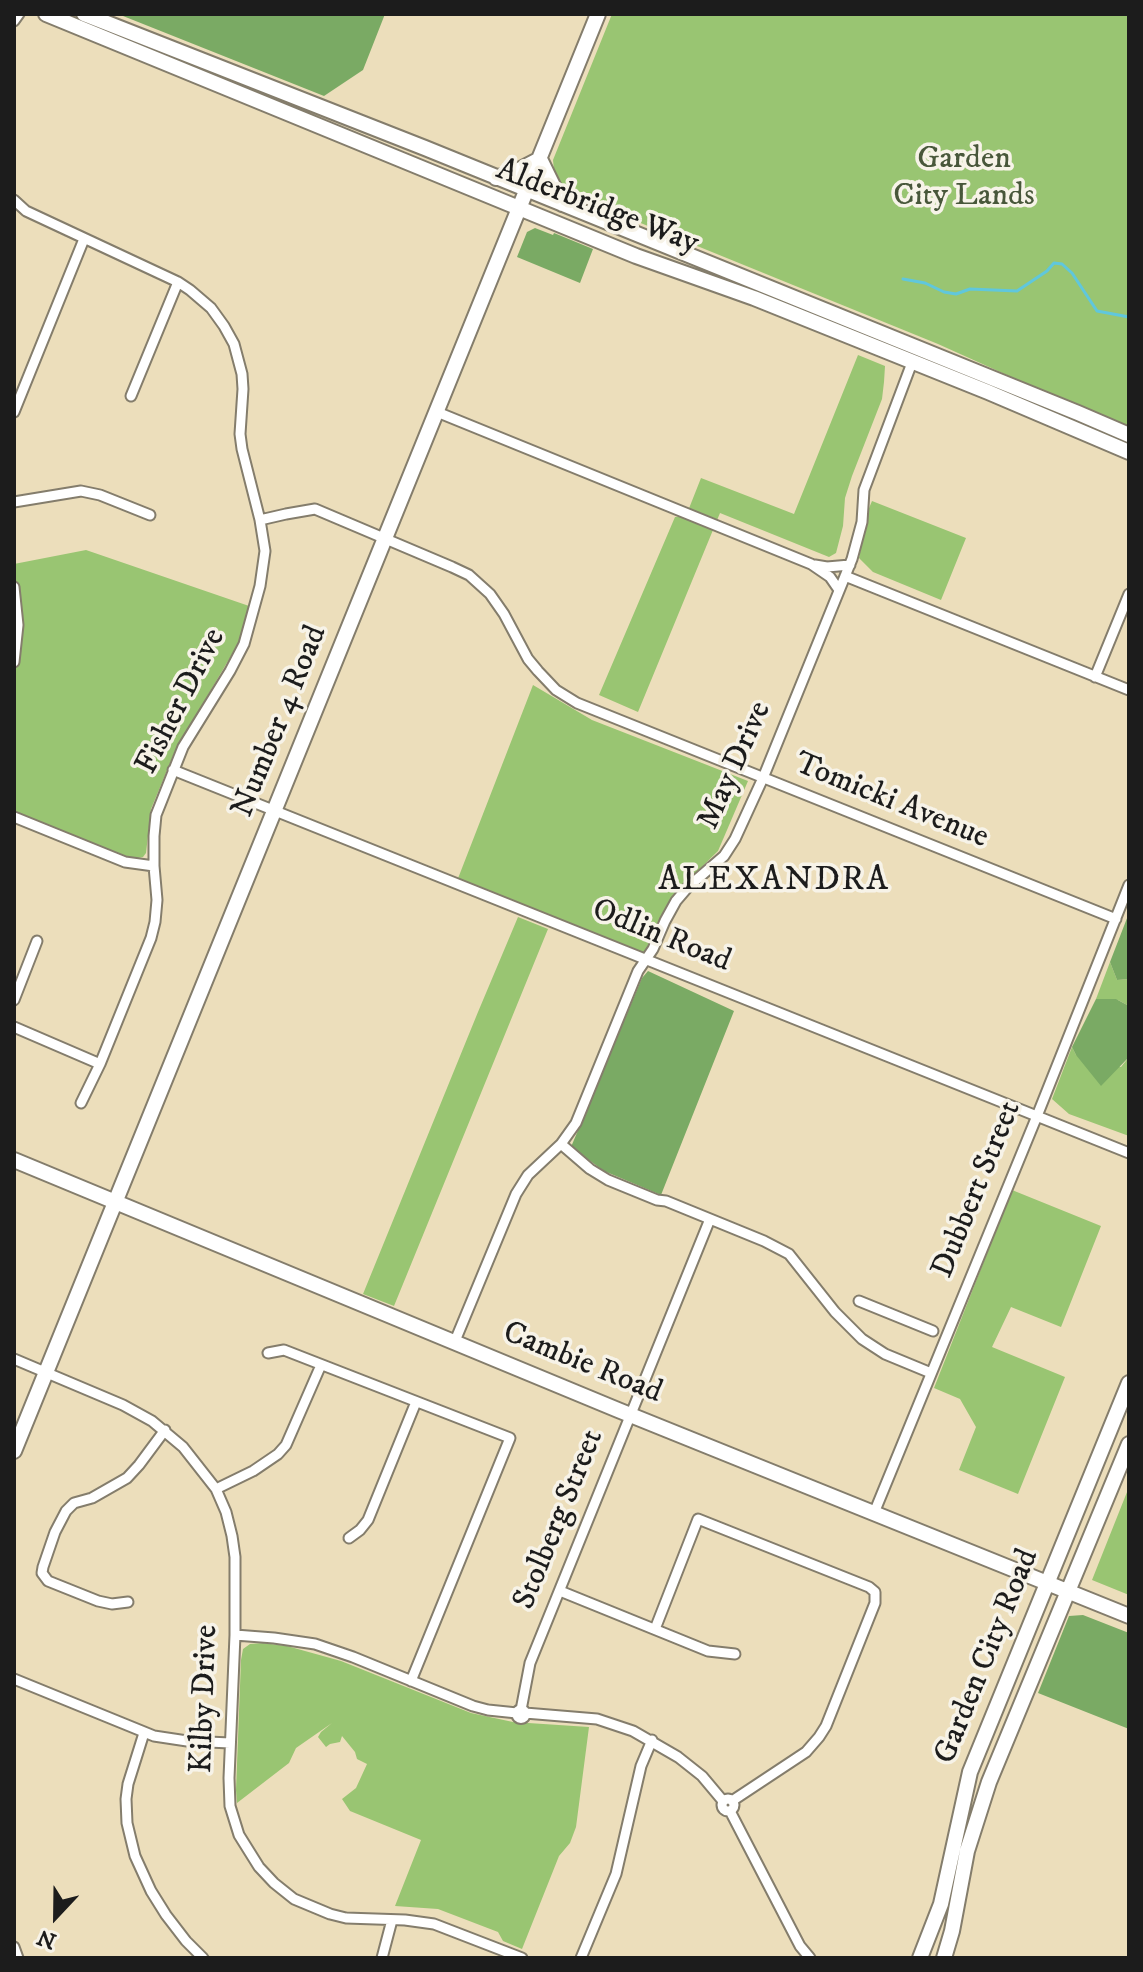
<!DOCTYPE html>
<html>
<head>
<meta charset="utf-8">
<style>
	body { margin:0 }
	#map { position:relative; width:1143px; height:1972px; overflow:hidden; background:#ecdebb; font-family:"IM FELL DW Pica",serif }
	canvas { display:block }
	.frame { position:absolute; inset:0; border:16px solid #1c1c1c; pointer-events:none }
	.north { position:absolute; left:16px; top:1876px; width:80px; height:80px; -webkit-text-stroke:6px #f7f3e8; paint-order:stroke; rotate:202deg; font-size:22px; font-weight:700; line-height:32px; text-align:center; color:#1c1c1c }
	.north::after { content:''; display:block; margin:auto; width:28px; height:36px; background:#1c1c1c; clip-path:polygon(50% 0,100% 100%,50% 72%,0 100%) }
</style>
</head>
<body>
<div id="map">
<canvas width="1143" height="1972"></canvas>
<div class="frame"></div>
<div class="north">N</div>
</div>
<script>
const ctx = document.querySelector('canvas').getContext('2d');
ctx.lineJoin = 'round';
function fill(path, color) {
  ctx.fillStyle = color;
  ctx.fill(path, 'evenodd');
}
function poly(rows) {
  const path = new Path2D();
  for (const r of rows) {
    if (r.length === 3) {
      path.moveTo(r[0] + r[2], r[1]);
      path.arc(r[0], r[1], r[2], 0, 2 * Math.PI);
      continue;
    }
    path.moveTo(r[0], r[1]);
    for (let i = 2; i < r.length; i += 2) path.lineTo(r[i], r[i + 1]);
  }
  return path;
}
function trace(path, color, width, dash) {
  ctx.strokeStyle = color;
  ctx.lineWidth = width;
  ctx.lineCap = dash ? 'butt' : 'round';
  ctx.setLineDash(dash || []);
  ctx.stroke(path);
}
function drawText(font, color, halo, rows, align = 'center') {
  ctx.font = font + ' "IM FELL DW Pica",serif';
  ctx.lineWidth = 7;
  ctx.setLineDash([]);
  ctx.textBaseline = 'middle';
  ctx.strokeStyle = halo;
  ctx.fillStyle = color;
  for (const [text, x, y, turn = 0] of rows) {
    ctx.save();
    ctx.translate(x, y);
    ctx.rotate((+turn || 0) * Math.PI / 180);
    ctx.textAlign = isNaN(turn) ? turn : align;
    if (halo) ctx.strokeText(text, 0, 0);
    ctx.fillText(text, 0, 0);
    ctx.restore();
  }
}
const green = poly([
	[612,14,1129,14,1129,430,938,344,562,191,555,182,553,160],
	[858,355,885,366,884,382,882,399,852,476,845,498,843,526,836,553,829,557,720,513,638,712,599,695,675,517,686,516,701,478,794,514],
	[872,501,966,538,941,600,873,572,859,558,867,513],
	[86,550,252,607,238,644,175,751,151,809,146,853,143,857,128,860,14,813,14,672,17,662,21,624,14,564],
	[533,685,592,720,748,781,718,851,673,895,648,956,457,881],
	[518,917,548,929,394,1306,363,1294,478,1012],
	[1110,962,1117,980,1129,979,1129,1006,1118,1000,1096,999],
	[1072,1047,1076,1055,1121,1067,1129,1057,1129,1136,1069,1114,1052,1099],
	[1012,1190,1101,1226,1061,1327,1011,1307,992,1347,1065,1377,1018,1494,959,1470,976,1427,960,1399,934,1388],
	[1129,1487,1129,1595,1092,1580],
	[263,1643,287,1646,341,1661,471,1713,513,1722,589,1727,576,1827,570,1843,559,1856,522,1949,503,1941,498,1932,438,1909,395,1906,421,1840,350,1811,342,1799,356,1788,367,1764,357,1759,355,1752,342,1736,340,1742,330,1744,326,1747,318,1737,321,1732,332,1723,296,1748,289,1763,237,1803,236,1790,241,1660,243,1649,250,1644]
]);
const forest = poly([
	[118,14,385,14,363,70,324,96],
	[535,228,553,235,554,233,593,249,580,283,517,257,527,232],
	[1129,913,1129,979,1117,980,1110,962],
	[648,971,734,1011,661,1195,604,1171,571,1147,642,978],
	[1096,999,1116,999,1129,1006,1129,1057,1101,1086,1076,1055,1072,1047],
	[1083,1615,1129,1633,1129,1729,1038,1693,1069,1616]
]);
const stream = poly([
	[903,279,925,283,944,292,956,294,970,289,1017,291,1047,271,1054,263,1062,264,1072,273,1097,311,1129,317]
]);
const street = poly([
	[14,21,19,14],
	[14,200,26,211,178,282,190,290,211,308,224,326,234,344,242,374,243,389,240,434,242,449,260,520,265,551,260,586,244,644,230,671,183,747,160,805,156,815,154,836,154,866,157,900,155,922,151,938,100,1064,81,1103],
	[131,396,178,282],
	[14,412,84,239],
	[437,412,811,564,830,577,839,590],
	[14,502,81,491,100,495,150,515],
	[260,520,286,514,315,509,452,567,469,575,490,594,504,614,528,659,538,671,556,690,577,703,1116,919],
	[815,565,827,567,850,565],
	[845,576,1129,690],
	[14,587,18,625,14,662],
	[1095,677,1129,594],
	[173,770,1129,1153],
	[14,817,125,862,154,866],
	[14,1000,37,941],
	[14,1027,100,1064],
	[561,1144,590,1169,608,1180,657,1200,666,1201,764,1241,789,1254,835,1312,862,1339,885,1354,931,1373],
	[859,1301,933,1331],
	[455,1341,516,1194,528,1175,561,1144,576,1123,638,971,653,949,665,921,676,901,688,887,724,856,735,839,763,778,852,559,862,522,864,490,913,360],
	[268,1353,284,1350,510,1438,411,1681],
	[14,1359,123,1405,152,1421,183,1447,216,1489,226,1512,232,1536,235,1557,235,1635,229,1778,230,1806,239,1835,259,1867,274,1883,294,1899,330,1914,346,1918,405,1920,434,1924,522,1958],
	[216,1489,253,1471,278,1454,286,1445,321,1365],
	[874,1513,1037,1116,1129,885],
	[349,1538,360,1530,368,1520,416,1402],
	[560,1591,708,1651,735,1654],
	[128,1602,112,1604,98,1601,48,1581,42,1573,43,1567,55,1532,66,1511,74,1503,92,1498,127,1478,139,1465,165,1430],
	[655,1629,698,1519,869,1587,875,1592,875,1603,826,1726,819,1737,806,1752,732,1801],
	[235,1635,274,1638,315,1644,353,1657,473,1706,488,1710,517,1713],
	[14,1679,154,1736,187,1741,230,1743],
	[521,1714,4.5],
	[521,1710,530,1663,710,1219],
	[525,1713,597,1719,633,1731,678,1757,702,1776,723,1801],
	[144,1733,128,1784,126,1799,127,1823,135,1856,151,1891,166,1915,186,1941,203,1958],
	[728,1805,6],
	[730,1811,800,1946,810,1958],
	[14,1947,18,1958],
	[382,1958,392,1920],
	[581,1958,616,1874,641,1766,652,1740]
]);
const secondary = poly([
	[46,14,636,256,754,298,988,392,1129,452],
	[84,14,425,148,1078,413,1129,435],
	[540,159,562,204],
	[496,178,517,171,540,159],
	[14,1160,618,1410,1129,1616],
	[14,1451,598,14],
	[920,1958,941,1904,970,1772,1129,1383],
	[944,1958,952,1931,967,1851,989,1782,1129,1444]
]);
const parkNames = [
	["Garden",964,160],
	["City Lands",964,197]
];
const streetNames = [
	["Alderbridge Way",597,208,21],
	["Fisher Drive",182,702,-63],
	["Number 4 Road",281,722,-68],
	["May Drive",736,766,-66],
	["Tomicki Avenue",891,802,22],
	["Odlin Road",661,937,22],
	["Dubbert Street",978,1190,-68],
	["Cambie Road",582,1364,22],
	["Stolberg Street",560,1520,-68],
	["Garden City Road",988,1657,-68],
	["Kilby Drive",206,1699,-88]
];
const neighbourhoodNames = [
	["ALEXANDRA",774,882]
];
fill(green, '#99c572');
fill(forest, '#7aaa64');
trace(stream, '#60c7dc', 3);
trace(street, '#847d6c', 13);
trace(secondary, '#847d6c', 18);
trace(street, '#fff', 9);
trace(secondary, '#fff', 14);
drawText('32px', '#48573a', '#f7f3e8', parkNames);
drawText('32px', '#1c1c1c', '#f7f3e8', streetNames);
ctx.letterSpacing = '2px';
drawText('34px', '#1c1c1c', '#f7f3e8', neighbourhoodNames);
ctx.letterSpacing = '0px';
</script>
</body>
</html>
